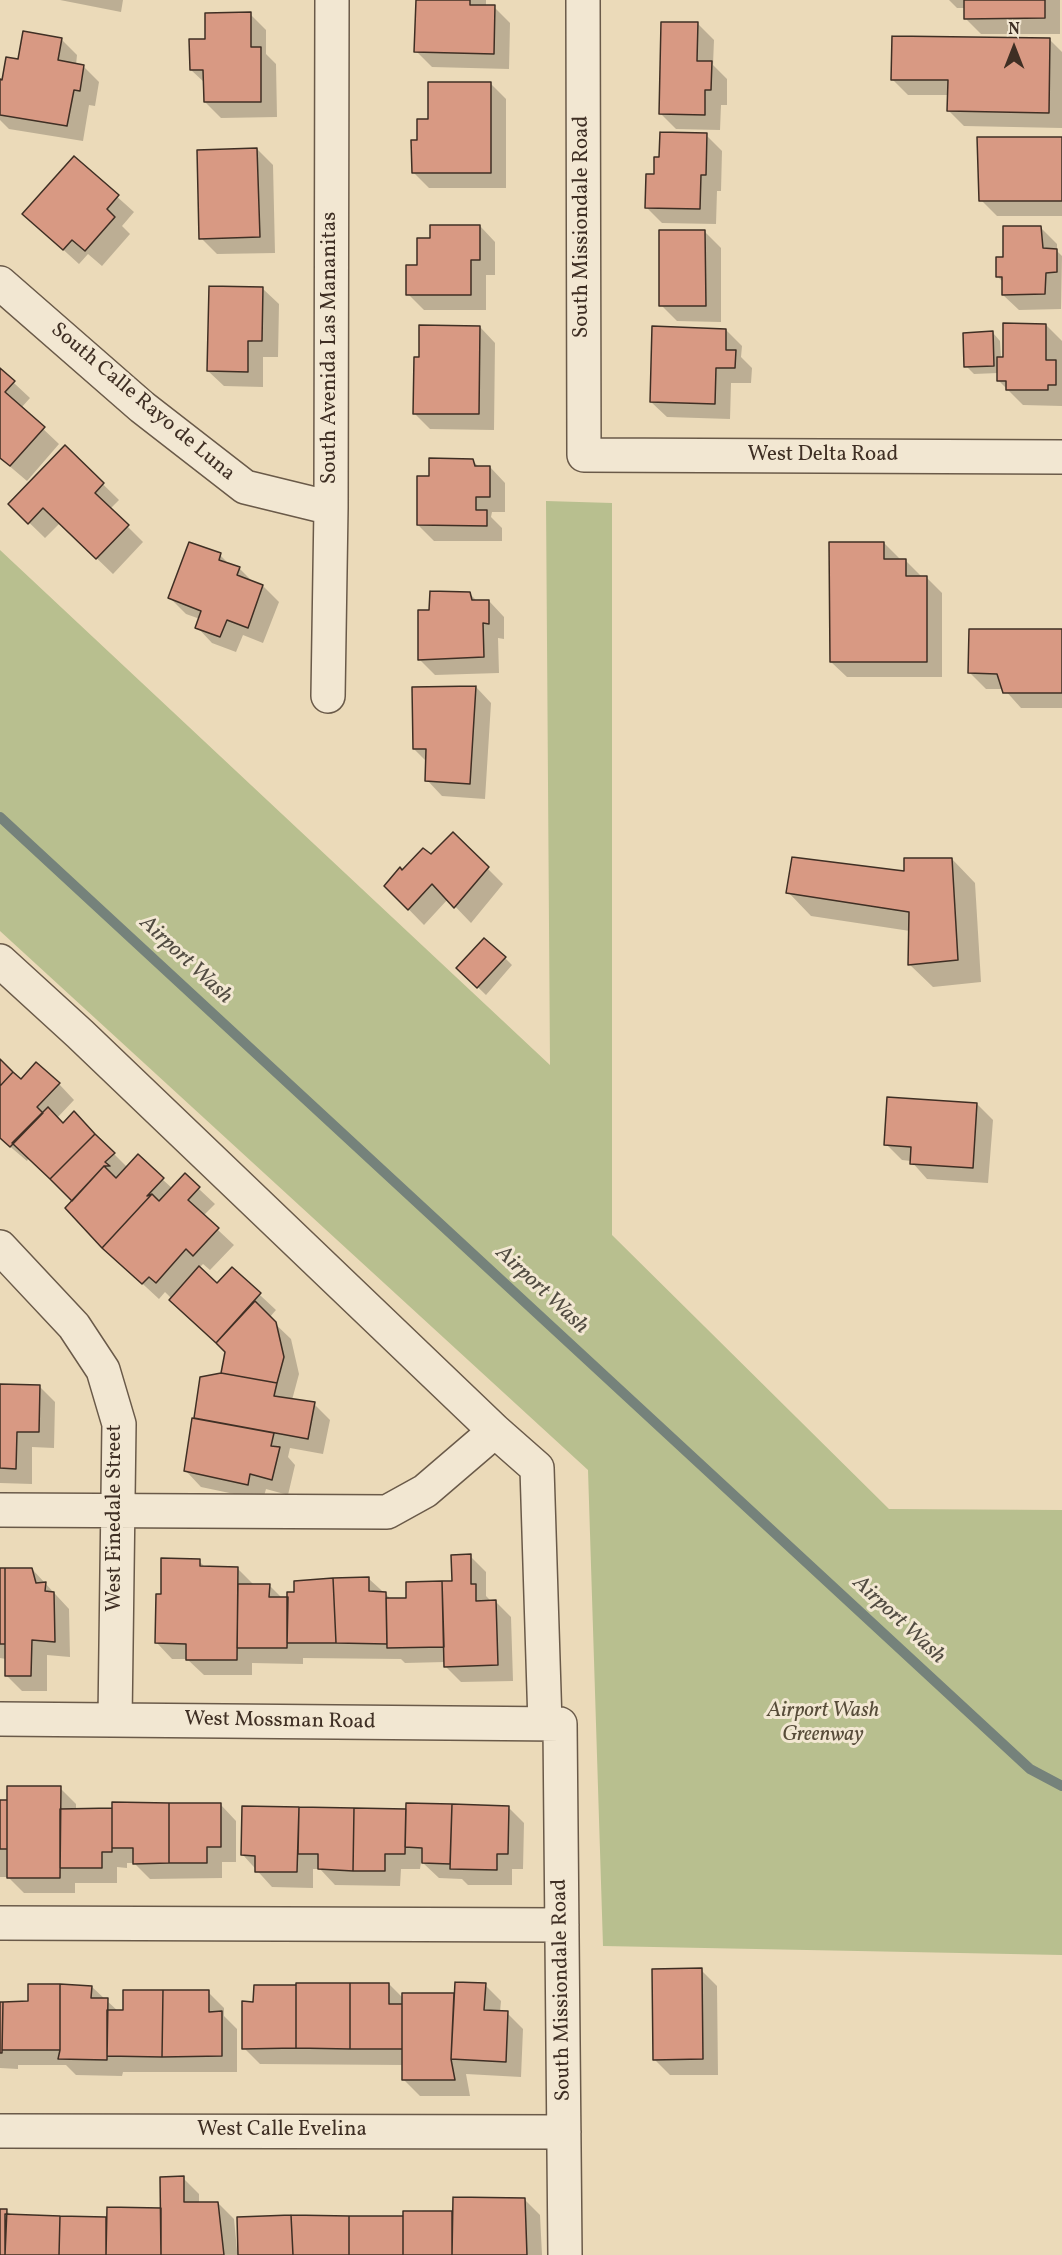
<!DOCTYPE html>
<html>
<head>
<meta charset="utf-8">
<style>
	body { margin:0 }
	#map { position:relative; width:1062px; height:2255px; overflow:hidden; background:#ebdab9; font-family:Vollkorn,serif }
	canvas { display:block }
	.north { position:absolute; left:984px; top:18px; width:60px; height:60px; -webkit-text-stroke:4px #f2e7d2; paint-order:stroke; rotate:0deg; font-size:16px; font-weight:700; line-height:24px; text-align:center; color:#3f2f24 }
	.north::after { content:''; display:block; margin:auto; width:21px; height:27px; background:#3f2f24; clip-path:polygon(50% 0,100% 100%,50% 72%,0 100%) }
</style>
</head>
<body>
<div id="map">
<canvas width="1062" height="2255"></canvas>
<div class="north">N</div>
</div>
<script>
const ctx = document.querySelector('canvas').getContext('2d');
ctx.lineJoin = 'round';
function fill(path, color) {
  ctx.fillStyle = color;
  ctx.fill(path, 'evenodd');
}
function poly(rows) {
  const path = new Path2D();
  for (const r of rows) {
    path.moveTo(r[0], r[1]);
    for (let i = 2; i < r.length; i += 2) path.lineTo(r[i], r[i + 1]);
  }
  return path;
}
function trace(path, color, width, dash) {
  ctx.strokeStyle = color;
  ctx.lineWidth = width;
  ctx.lineCap = dash ? 'butt' : 'round';
  ctx.setLineDash(dash || []);
  ctx.stroke(path);
}
function drawText(font, color, halo, rows, align = 'center') {
  ctx.font = font + ' Vollkorn,serif';
  ctx.lineWidth = 6;
  ctx.setLineDash([]);
  ctx.textBaseline = 'middle';
  ctx.strokeStyle = halo;
  ctx.fillStyle = color;
  for (const [text, x, y, turn = 0] of rows) {
    ctx.save();
    ctx.translate(x, y);
    ctx.rotate((+turn || 0) * Math.PI / 180);
    ctx.textAlign = isNaN(turn) ? turn : align;
    if (halo) ctx.strokeText(text, 0, 0);
    ctx.fillText(text, 0, 0);
    ctx.restore();
  }
}
const green = poly([
	[546,501,612,503,612,1235,889,1509,1062,1510,1062,1955,603,1946,588,1470,0,931,0,550,550,1065]
]);
const shadow = poly([
	[60,0,123,0,121,12],
	[417,0,486,0,486,7,494,7,510,23,509,69,432,67,416,51],
	[949,0,1060,0,1060,34,981,34,965,18,965,8,957,8],
	[250,14,266,30,266,54,276,64,277,117,221,118,205,102,205,83,191,70,206,40],
	[698,24,714,40,713,65,727,79,727,105,721,105,720,130,676,129,660,113],
	[61,39,77,55,76,65,83,66,99,82,95,106,89,105,83,141,9,129,0,120,0,81,4,81,19,61],
	[1050,40,1062,52,1062,128,964,126,949,111,949,95,908,95,892,79],
	[490,83,506,99,506,188,429,188,413,172,419,141],
	[706,135,722,151,721,191,717,191,716,224,662,223,646,207,656,176],
	[1062,138,1062,216,997,216,981,200],
	[257,149,273,165,275,253,217,254,201,238],
	[74,158,134,212,122,226,130,234,102,266,88,254,79,264,24,214],
	[480,226,495,242,495,275,486,275,486,310,424,310,408,294,431,239],
	[1041,228,1057,244,1057,251,1062,256,1061,309,1019,310,1003,295,1003,282,997,276,1004,259],
	[705,232,721,248,721,322,677,321,661,305],
	[263,289,279,304,278,357,263,357,263,387,224,386,208,371],
	[1046,325,1062,341,1062,406,1023,405,998,380,998,373,974,374,966,366,993,333,1000,341,1001,358,1004,358],
	[480,327,495,343,494,430,430,429,414,413,420,358],
	[726,330,742,346,741,357,752,368,751,383,731,383,730,419,667,417,651,402],
	[0,370,30,398,21,408,59,444,27,481,0,458],
	[65,447,119,500,110,509,143,542,113,574,60,523,45,538,10,504],
	[472,460,479,467,490,467,505,483,505,512,492,512,491,517,502,528,502,541,434,541,418,525,430,478],
	[884,543,900,559,905,560,921,576,926,577,942,593,942,677,847,677,831,662],
	[220,555,231,566,239,568,254,583,263,586,279,602,263,643,243,635,236,652,212,643,197,627,200,619,186,614,170,598],
	[470,594,477,601,489,601,504,617,504,639,498,638,499,673,435,675,419,659,430,612],
	[1062,631,1062,708,1021,708,1004,689,986,689,970,673],
	[476,687,491,703,485,799,442,796,427,780,427,762,414,749],
	[453,834,503,884,471,923,448,899,424,925,386,886,403,871,432,856],
	[952,859,975,883,981,982,933,987,909,964,910,931,811,916,788,892,906,872],
	[505,958,512,965,486,995,458,968],
	[0,1061,21,1082,59,1084,74,1100,57,1118,63,1125,74,1114,128,1168,162,1179,173,1189,185,1176,215,1204,203,1216,234,1245,210,1270,203,1264,199,1268,217,1285,232,1269,276,1310,269,1318,291,1339,299,1374,292,1400,314,1404,330,1420,323,1454,290,1448,288,1457,295,1465,288,1495,266,1489,263,1500,201,1487,186,1471,202,1378,222,1374,227,1353,165,1292,159,1299,120,1263,74,1201,29,1157,27,1161,0,1138],
	[977,1104,993,1120,988,1183,927,1179,911,1161,902,1160,886,1144],
	[0,1386,39,1386,55,1402,54,1448,32,1447,32,1484,0,1483],
	[470,1556,486,1572,486,1596,492,1602,496,1602,511,1617,513,1681,461,1682,445,1666,445,1662,405,1663,401,1659,303,1658,303,1664,252,1663,252,1675,204,1675,187,1659,172,1659,157,1643,163,1596,199,1561,206,1568,237,1568,253,1584,269,1585,283,1599,369,1579,391,1599,408,1599,453,1583],
	[0,1569,32,1569,69,1609,70,1657,47,1655,47,1691,22,1691,6,1675,6,1659,0,1658],
	[60,1788,76,1804,76,1810,221,1805,236,1821,236,1862,222,1862,222,1878,150,1879,134,1863,127,1863,127,1868,117,1867,117,1883,75,1883,75,1893,24,1893,8,1877,0,1877,0,1801,9,1801],
	[407,1805,508,1807,524,1823,523,1869,512,1869,512,1885,468,1885,462,1879,439,1878,423,1863,421,1862,420,1869,401,1869,400,1886,335,1885,320,1869,313,1869,313,1888,272,1887,243,1855,244,1807,407,1811],
	[701,1970,717,1986,718,2075,670,2075,654,2059],
	[389,1984,404,1999,404,1994,456,1994,485,1985,501,2001,500,2012,507,2013,523,2029,521,2077,466,2074,470,2096,420,2096,404,2080,404,2065,260,2064,244,2048,254,2004],
	[92,1987,119,2012,208,1992,224,2008,224,2016,237,2029,237,2072,123,2072,122,2076,76,2075,66,2065,18,2065,18,2069,0,2068,0,2003,30,2002],
	[183,2178,199,2194,199,2203,218,2203,234,2219,237,2250,405,2217,405,2212,454,2212,524,2199,540,2215,542,2255,0,2255,0,2210,6,2210,11,2215,108,2219,163,2209]
]);
const stream = poly([
	[0,817,1030,1769,1062,1786]
]);
const building = poly([
	[416,0,470,0,470,5,495,5,494,54,414,52,416,0],
	[964,0,1045,0,1045,18,964,19,964,0],
	[251,12,251,47,261,47,261,102,204,102,203,70,190,70,189,39,205,39,205,13,251,12],
	[661,22,698,22,697,61,712,61,711,90,705,90,705,115,659,114,661,22],
	[23,31,62,38,58,60,84,65,80,91,74,90,67,126,0,115,0,79,2,80,6,57,18,59,23,31],
	[892,36,1050,38,1049,113,947,111,948,80,891,80,892,36],
	[428,82,491,82,491,173,412,173,411,140,417,140,417,119,428,119,428,82],
	[660,132,707,133,706,175,701,175,700,209,645,208,646,174,654,174,654,157,659,157,660,132],
	[977,137,1062,137,1062,201,979,201,977,137],
	[257,148,260,237,199,239,197,150,257,148],
	[74,156,119,195,107,209,115,217,85,251,72,240,63,250,22,214,74,156],
	[430,225,480,225,480,260,471,260,471,295,406,295,406,265,417,265,417,238,430,238,430,225],
	[1003,226,1041,226,1043,248,1057,249,1057,272,1046,273,1045,294,1002,295,1002,277,996,277,996,257,1003,257,1003,226],
	[659,230,705,230,706,306,659,306,659,230],
	[209,286,263,287,262,341,248,341,248,372,207,371,209,286],
	[1003,323,1046,324,1046,360,1056,360,1056,385,1048,385,1048,390,1006,390,1006,381,997,381,997,357,1003,357,1003,323],
	[419,325,480,326,479,414,413,414,414,357,419,357,419,325],
	[652,326,726,329,726,350,736,350,735,368,716,368,715,404,650,402,652,326],
	[993,331,994,366,964,367,963,333,993,331],
	[0,368,15,381,5,392,45,427,10,466,0,458,0,368],
	[65,445,104,483,95,493,129,525,96,559,43,508,28,524,8,504,65,445],
	[429,458,473,459,475,466,490,466,490,497,476,497,476,510,487,510,487,526,417,525,417,476,429,476,429,458],
	[189,542,221,553,219,560,240,567,237,575,263,585,248,628,227,620,220,637,195,628,201,611,168,598,189,542],
	[829,542,884,542,884,559,906,559,906,576,927,576,927,662,830,662,829,542],
	[430,591,470,592,472,600,489,600,489,624,483,623,484,657,418,660,418,610,429,610,430,591],
	[969,629,1062,629,1062,693,1003,693,997,674,968,673,969,629],
	[476,686,470,784,425,781,426,749,413,749,412,687,476,686],
	[453,832,489,867,454,908,432,884,408,910,384,886,400,867,402,870,423,848,431,854,453,832],
	[792,857,904,871,904,858,952,858,958,960,908,965,909,912,786,893,792,857],
	[484,938,506,957,477,988,456,968,484,938],
	[0,1059,13,1072,0,1086,0,1059],
	[36,1062,60,1083,37,1107,43,1113,10,1147,0,1138,0,1086,13,1072,21,1079,36,1062],
	[887,1097,977,1103,973,1168,910,1164,911,1147,884,1145,887,1097],
	[48,1107,63,1123,74,1111,95,1134,50,1179,12,1143,48,1107],
	[95,1134,115,1153,105,1162,110,1166,104,1166,72,1201,50,1179,95,1134],
	[138,1154,164,1178,147,1196,152,1194,102,1248,65,1208,104,1166,116,1178,138,1154],
	[185,1173,200,1187,188,1200,219,1228,193,1256,186,1249,156,1283,149,1277,142,1284,102,1248,152,1194,159,1201,185,1173],
	[199,1266,217,1283,232,1267,261,1293,216,1343,169,1300,199,1266],
	[255,1301,276,1322,284,1357,277,1383,221,1373,225,1352,216,1343,255,1301],
	[221,1373,277,1383,274,1396,315,1402,308,1439,194,1418,200,1377,221,1373],
	[0,1384,40,1385,39,1432,17,1432,16,1469,0,1468,0,1384],
	[192,1418,274,1433,271,1446,280,1447,272,1480,250,1474,248,1485,184,1471,192,1418],
	[471,1554,471,1584,476,1584,476,1601,496,1600,498,1665,444,1667,442,1581,452,1581,451,1555,471,1554],
	[161,1558,200,1559,200,1566,238,1567,237,1660,186,1660,186,1644,155,1643,156,1594,161,1594,161,1558],
	[0,1568,5,1568,5,1644,0,1644,0,1568],
	[5,1568,32,1568,36,1583,46,1582,45,1591,54,1592,55,1642,32,1640,31,1676,5,1676,5,1568],
	[369,1577,369,1591,386,1592,387,1644,336,1643,333,1578,369,1577],
	[333,1578,336,1643,287,1643,287,1592,294,1592,294,1581,333,1578],
	[442,1581,444,1647,387,1648,386,1598,406,1598,406,1582,442,1581],
	[238,1584,270,1584,269,1597,288,1597,287,1648,237,1648,238,1584],
	[7,1786,61,1786,60,1878,7,1878,7,1786],
	[0,1800,7,1800,7,1849,0,1849,0,1800],
	[112,1802,169,1803,169,1863,133,1864,133,1848,112,1848,112,1802],
	[169,1803,221,1803,221,1847,207,1847,207,1863,169,1863,169,1803],
	[406,1803,452,1804,450,1864,422,1863,422,1848,405,1847,406,1803],
	[452,1804,509,1806,508,1854,497,1854,497,1870,450,1869,452,1804],
	[242,1806,299,1807,297,1872,255,1872,255,1856,241,1855,242,1806],
	[299,1807,354,1808,353,1871,318,1869,318,1854,298,1854,299,1807],
	[112,1808,112,1852,102,1852,102,1868,60,1868,60,1809,112,1808],
	[354,1808,406,1809,405,1854,385,1854,385,1871,353,1871,354,1808],
	[702,1968,703,2059,653,2060,652,1969,702,1968],
	[455,1982,486,1983,484,2010,508,2011,506,2062,451,2059,455,1982],
	[296,1983,350,1983,350,2049,296,2048,296,1983],
	[350,1983,389,1983,389,2004,402,2004,402,2049,350,2049,350,1983],
	[28,1984,60,1984,60,2050,2,2050,3,2002,28,2001,28,1984],
	[60,1984,92,1986,91,1998,108,1998,107,2060,58,2059,60,2050,60,1984],
	[254,1985,296,1985,296,2048,242,2049,242,2001,253,2002,254,1985],
	[123,1990,163,1990,162,2057,107,2056,107,2010,123,2010,123,1990],
	[163,1990,209,1990,209,2012,222,2011,222,2056,162,2057,163,1990],
	[402,1993,454,1993,451,2059,455,2080,402,2080,402,1993],
	[0,2002,3,2002,2,2053,0,2053,0,2002],
	[184,2176,184,2202,218,2202,224,2255,161,2255,160,2177,184,2176],
	[453,2197,525,2198,527,2255,452,2255,453,2197],
	[107,2207,161,2208,161,2255,106,2255,107,2207],
	[0,2209,7,2209,5,2255,0,2255,0,2209],
	[403,2211,452,2211,452,2255,403,2255,403,2211],
	[5,2214,60,2216,59,2255,5,2255,5,2214],
	[291,2215,349,2216,349,2255,293,2255,291,2215],
	[291,2215,293,2255,238,2255,237,2217,291,2215],
	[60,2216,106,2217,106,2255,59,2255,60,2216],
	[349,2216,403,2216,403,2255,349,2255,349,2216]
]);
const minor = poly([
	[583,0,584,455,1062,457],
	[0,283,142,407,245,487,331,508],
	[328,696,331,508,332,0],
	[0,961,80,1034,495,1431,537,1468,545,1724],
	[0,1247,74,1326,103,1370,119,1424,115,1720],
	[0,1510,387,1512,425,1491,495,1431],
	[0,1719,560,1724,565,2255],
	[0,1923,562,1925],
	[0,2131,564,2132]
]);
const streetNames = [
	["South Missiondale Road",583,227,-90],
	["South Avenida Las Mananitas",331,348,-90],
	["South Calle Rayo de Luna",142,403,40],
	["West Delta Road",823,456],
	["West Finedale Street",116,1518,-90],
	["West Mossman Road",280,1722,1],
	["South Missiondale Road",563,1990,-91],
	["West Calle Evelina",282,2131]
];
const parkNames = [
	["Airport Wash",823,1712],
	["Greenway",823,1736]
];
const waterNames = [
	["Airport Wash",185,961,43],
	["Airport Wash",541,1291,43],
	["Airport Wash",898,1621,43]
];
fill(green, '#b8bf8f');
fill(shadow, '#0003');
trace(stream, '#75827b', 10);
fill(building, '#d89983');
trace(building, '#3f2f24', 1.5);
trace(minor, '#6a5a49', 36);
trace(minor, '#f2e7d2', 33);
drawText('21px', '#3f2f24', '#f2e7d2', streetNames);
drawText('italic 21px', '#574c39', '#f2e7d2', parkNames);
drawText('italic 22px', '#514b41', '#f2e7d2', waterNames);
</script>
</body>
</html>
